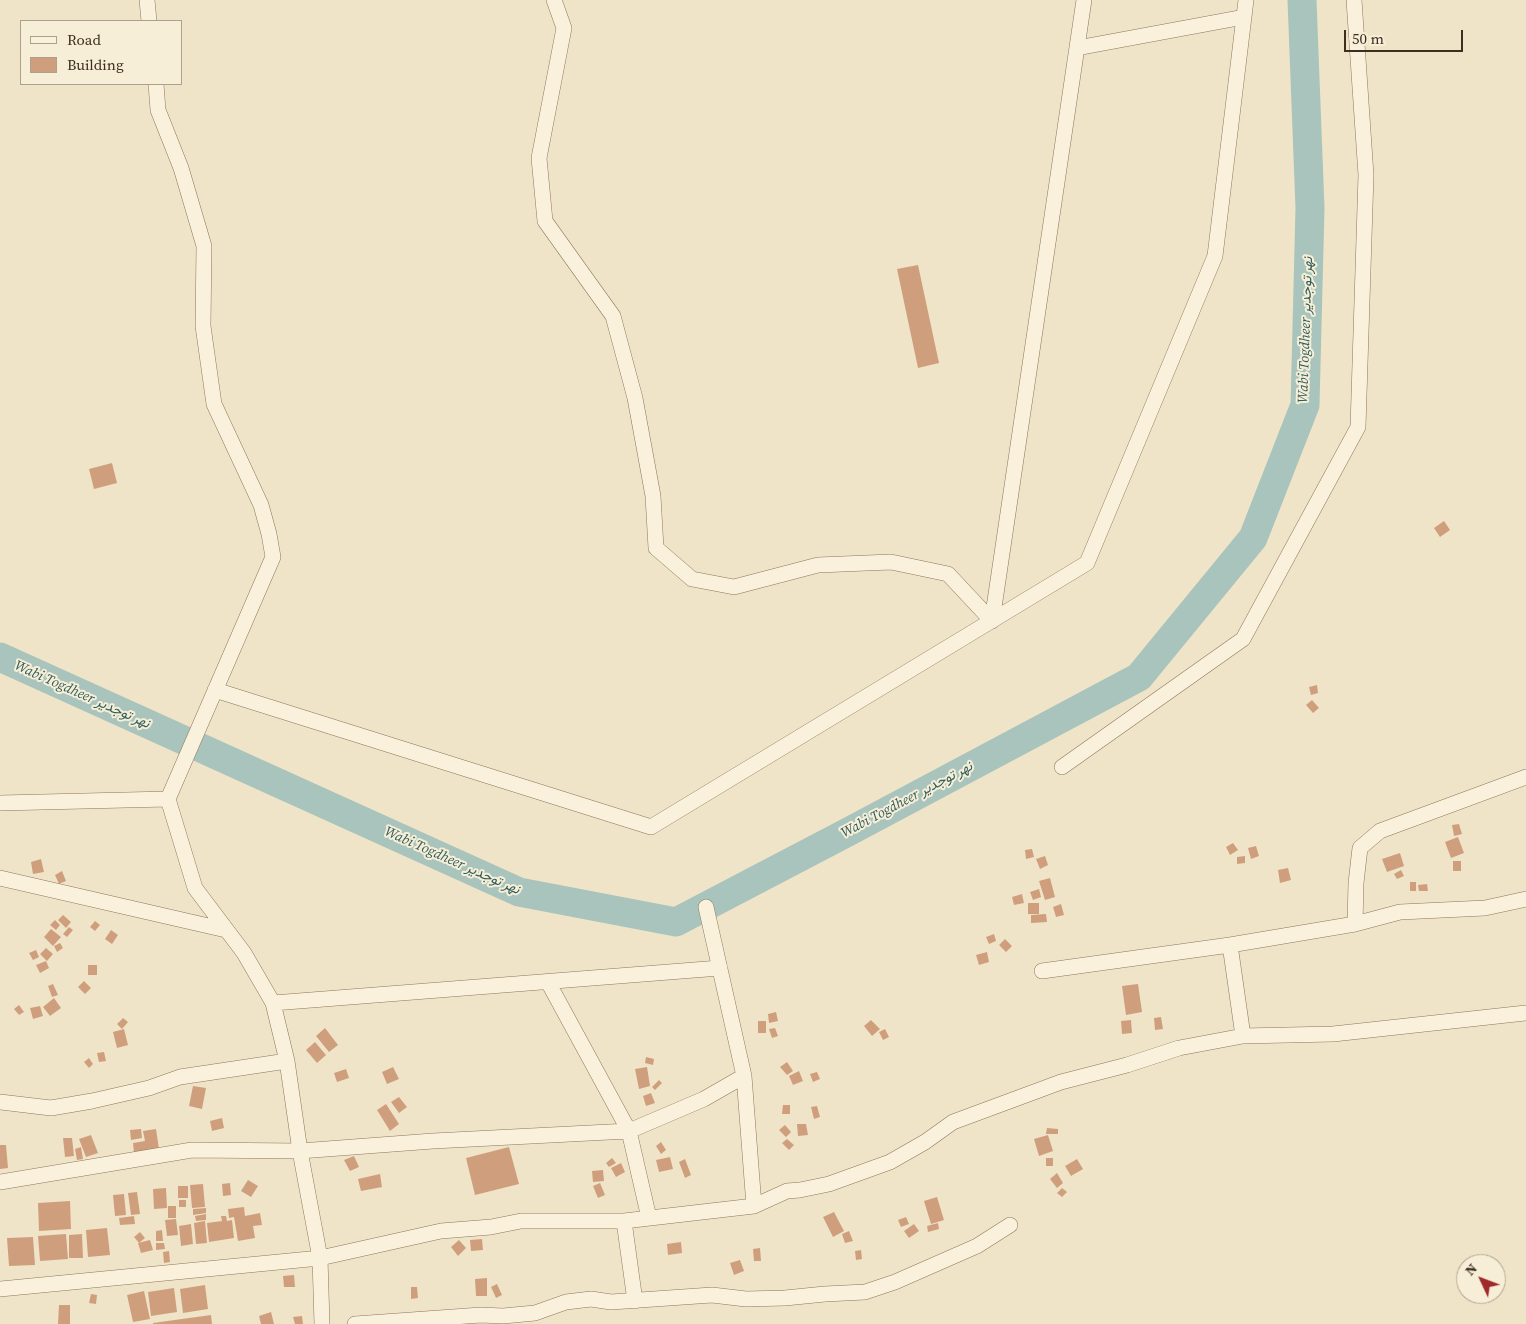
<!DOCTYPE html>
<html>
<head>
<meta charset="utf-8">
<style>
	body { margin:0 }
	#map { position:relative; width:1526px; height:1324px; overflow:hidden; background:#f0e4c8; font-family:"Source Serif 4",serif }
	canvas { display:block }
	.legend { position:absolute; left:20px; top:20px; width:162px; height:65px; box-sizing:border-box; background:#f7eed8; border:1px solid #ada18e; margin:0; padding:6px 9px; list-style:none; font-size:15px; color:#3d2e20 }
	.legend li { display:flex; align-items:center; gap:10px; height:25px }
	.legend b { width:25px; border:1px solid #ada18e }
	.north { position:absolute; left:1456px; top:1254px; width:50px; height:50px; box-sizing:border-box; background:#f7eed8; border:1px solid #ada18e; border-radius:50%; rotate:313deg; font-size:14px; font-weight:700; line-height:20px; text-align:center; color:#3d2e20 }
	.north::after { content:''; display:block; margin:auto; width:18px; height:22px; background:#9e2a2b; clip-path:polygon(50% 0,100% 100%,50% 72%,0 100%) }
	.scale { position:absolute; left:1344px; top:30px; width:119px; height:22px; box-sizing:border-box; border:2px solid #3d2e20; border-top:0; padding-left:6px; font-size:15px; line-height:18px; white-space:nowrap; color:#3d2e20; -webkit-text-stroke:4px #f7eed8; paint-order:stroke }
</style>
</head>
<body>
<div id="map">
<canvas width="1526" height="1324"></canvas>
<ul class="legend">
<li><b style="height:6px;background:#faf1dc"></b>Road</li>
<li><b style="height:14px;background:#cf9f7d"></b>Building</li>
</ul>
<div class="north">N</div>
<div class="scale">50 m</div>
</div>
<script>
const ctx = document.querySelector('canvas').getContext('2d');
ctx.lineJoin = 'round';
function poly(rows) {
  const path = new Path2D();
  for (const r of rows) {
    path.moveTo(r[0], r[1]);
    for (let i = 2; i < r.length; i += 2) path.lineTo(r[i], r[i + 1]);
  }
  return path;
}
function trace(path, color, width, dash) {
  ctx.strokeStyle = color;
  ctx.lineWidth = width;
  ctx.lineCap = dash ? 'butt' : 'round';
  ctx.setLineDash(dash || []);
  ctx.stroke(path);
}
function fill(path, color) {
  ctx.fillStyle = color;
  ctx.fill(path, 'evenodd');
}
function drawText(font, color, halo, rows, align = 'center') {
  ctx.font = font + ' "Source Serif 4",Vazirmatn,serif';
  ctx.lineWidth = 4;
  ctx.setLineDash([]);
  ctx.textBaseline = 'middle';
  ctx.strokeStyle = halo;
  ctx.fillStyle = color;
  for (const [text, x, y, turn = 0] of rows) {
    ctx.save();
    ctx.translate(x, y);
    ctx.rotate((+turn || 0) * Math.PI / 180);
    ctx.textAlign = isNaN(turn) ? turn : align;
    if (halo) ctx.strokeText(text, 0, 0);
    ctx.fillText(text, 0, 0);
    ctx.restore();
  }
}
const river = poly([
	[0,657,519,892,676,922,848,832,1139,677,1253,538,1305,405,1310,208,1302,0]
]);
const building = poly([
	[918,265,939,363,918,368,897,269],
	[112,463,117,483,94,489,89,469],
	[1444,521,1450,530,1440,537,1434,528],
	[1317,685,1318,693,1311,695,1309,687],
	[1312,700,1319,708,1313,713,1306,705],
	[1459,824,1462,834,1454,836,1452,825],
	[1458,837,1464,853,1451,858,1445,842],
	[1233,843,1238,850,1230,855,1226,847],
	[1256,846,1259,856,1251,859,1248,848],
	[1032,849,1034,857,1026,859,1025,850],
	[1400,853,1404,866,1387,872,1382,859],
	[1045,856,1048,865,1040,869,1036,859],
	[1245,856,1245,863,1237,864,1237,857],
	[41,859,44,872,33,874,31,862],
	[1453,861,1461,861,1461,871,1453,871],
	[1288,868,1291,880,1280,883,1278,870],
	[1401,870,1404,876,1397,879,1394,874],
	[62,871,66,881,59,884,55,875],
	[1050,878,1055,897,1045,900,1039,881],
	[1410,882,1416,882,1416,891,1410,891],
	[1427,884,1428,891,1419,891,1418,885],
	[1039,889,1041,897,1033,900,1030,892],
	[1022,894,1024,903,1014,905,1012,897],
	[1028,903,1039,903,1039,914,1028,914],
	[1061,904,1064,915,1056,917,1053,907],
	[1046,914,1047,922,1031,923,1031,915],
	[63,915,71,922,66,928,58,920],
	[55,920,60,925,56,930,50,925],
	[95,921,100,925,95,931,90,927],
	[69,927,73,930,67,937,63,934],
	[51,929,61,937,53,946,44,937],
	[111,930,118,935,112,944,105,939],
	[994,934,996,941,989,944,986,937],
	[1005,939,1012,946,1006,952,999,945],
	[60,943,63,948,57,952,54,946],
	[46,948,53,954,47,961,40,954],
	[36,950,39,957,33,960,29,953],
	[987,952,989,962,979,965,976,955],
	[46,961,49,968,40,973,36,965],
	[88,965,97,965,97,975,88,975],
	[84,981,91,988,85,994,78,987],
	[53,984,58,995,52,997,48,986],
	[1138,984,1142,1012,1126,1015,1122,986],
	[54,998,61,1008,50,1016,43,1007],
	[19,1005,24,1012,19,1015,14,1009],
	[40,1006,43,1016,33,1019,30,1008],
	[776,1012,778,1021,769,1023,768,1014],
	[1161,1017,1163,1029,1155,1030,1154,1018],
	[123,1018,128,1022,122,1029,117,1024],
	[871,1020,880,1029,872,1036,864,1026],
	[1131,1020,1132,1033,1122,1034,1121,1021],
	[758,1021,766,1021,766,1033,758,1033],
	[325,1028,338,1045,329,1052,316,1036],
	[775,1028,778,1036,772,1038,769,1029],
	[124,1029,128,1045,117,1048,113,1032],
	[885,1029,889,1037,883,1040,879,1032],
	[315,1042,326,1055,317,1063,306,1050],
	[104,1052,106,1061,99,1062,97,1053],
	[646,1057,654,1059,653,1065,645,1063],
	[89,1058,93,1064,89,1068,84,1062],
	[787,1062,793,1071,787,1075,780,1067],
	[393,1067,399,1079,387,1084,382,1072],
	[647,1067,650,1086,639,1089,635,1069],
	[346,1069,349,1078,337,1082,334,1073],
	[799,1071,803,1081,793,1085,789,1076],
	[817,1072,820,1079,813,1082,810,1074],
	[659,1080,662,1083,655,1090,652,1087],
	[193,1086,206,1088,202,1109,189,1106],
	[651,1093,655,1103,646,1106,643,1096],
	[399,1097,407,1107,399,1113,391,1102],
	[386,1104,399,1124,390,1131,377,1110],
	[783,1105,790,1105,790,1114,782,1114],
	[817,1106,820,1117,814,1119,811,1107],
	[222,1118,224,1128,212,1131,210,1121],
	[797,1124,806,1124,808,1135,798,1136],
	[785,1125,791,1132,786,1137,779,1130],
	[1047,1128,1058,1129,1058,1134,1046,1134],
	[141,1129,142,1138,131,1140,130,1130],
	[156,1129,159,1149,134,1153,133,1143,145,1141,143,1131],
	[91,1135,98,1153,86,1157,79,1139],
	[1048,1135,1053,1151,1039,1156,1034,1139],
	[63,1138,72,1138,74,1156,65,1157],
	[787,1139,794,1145,789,1150,782,1143],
	[661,1142,666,1150,661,1154,656,1146],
	[0,1145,6,1145,8,1168,0,1169],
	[81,1147,83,1159,77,1160,75,1149],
	[509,1147,519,1184,475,1195,466,1158],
	[354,1156,359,1167,350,1171,344,1160],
	[670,1157,673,1169,659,1172,656,1160],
	[612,1158,616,1163,609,1167,606,1163],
	[1046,1158,1053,1158,1053,1166,1046,1166],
	[685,1159,691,1175,685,1178,679,1162],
	[1077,1159,1083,1169,1071,1176,1065,1166],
	[621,1163,625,1172,616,1177,611,1168],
	[603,1170,604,1181,593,1182,592,1171],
	[1057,1173,1063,1183,1057,1188,1050,1179],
	[380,1174,382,1187,361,1191,358,1179],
	[248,1180,258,1186,251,1197,241,1191],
	[230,1183,231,1195,223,1196,222,1184],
	[600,1183,605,1195,598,1198,593,1186],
	[203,1184,205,1207,192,1208,190,1185],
	[178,1186,188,1186,188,1198,178,1198],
	[166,1188,167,1208,154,1209,153,1189],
	[1062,1188,1067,1192,1062,1197,1057,1193],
	[137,1192,140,1214,131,1215,128,1193],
	[124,1194,126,1215,115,1216,113,1195],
	[937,1197,944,1220,931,1224,924,1201],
	[179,1200,186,1200,186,1207,179,1207],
	[70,1201,71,1229,39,1231,38,1203],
	[168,1206,176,1206,176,1218,168,1218],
	[244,1207,245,1216,260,1213,262,1225,253,1226,255,1238,238,1241,234,1217,229,1218,228,1209],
	[206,1208,206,1213,193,1215,193,1209],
	[834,1212,844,1231,833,1237,823,1217],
	[206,1214,206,1220,196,1221,195,1216],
	[134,1216,135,1224,120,1225,119,1218],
	[221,1216,226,1216,227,1221,232,1220,234,1238,209,1242,207,1223,222,1221],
	[906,1217,909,1224,901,1227,898,1220],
	[176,1219,178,1235,167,1236,165,1220],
	[205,1221,207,1243,196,1244,194,1223],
	[938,1223,939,1229,928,1232,927,1226],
	[191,1224,193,1244,181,1246,179,1226],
	[914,1224,919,1231,909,1238,904,1231],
	[107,1228,110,1255,88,1257,86,1230],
	[162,1230,163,1241,156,1241,156,1231],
	[849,1231,853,1241,845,1243,842,1234],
	[140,1232,145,1238,139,1243,134,1237],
	[66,1234,68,1259,40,1261,38,1236],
	[82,1234,83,1258,69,1258,69,1235],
	[33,1237,35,1265,9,1266,7,1238],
	[482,1239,483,1250,471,1251,470,1240],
	[150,1240,153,1250,141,1253,138,1243],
	[459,1240,466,1248,458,1256,451,1247],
	[681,1242,682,1253,668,1255,667,1244],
	[156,1243,164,1243,165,1249,156,1250],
	[760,1248,761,1261,754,1261,753,1249],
	[861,1250,862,1259,856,1260,855,1251],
	[169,1251,170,1262,164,1263,163,1252],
	[740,1260,744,1271,734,1275,730,1263],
	[294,1275,295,1287,284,1287,283,1276],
	[487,1278,487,1296,476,1296,475,1279],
	[497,1284,502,1295,496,1298,491,1287],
	[205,1285,208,1309,183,1313,180,1289],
	[411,1287,417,1287,418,1298,411,1299],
	[174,1288,177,1312,151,1316,148,1292],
	[144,1291,150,1319,133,1322,127,1295],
	[91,1294,97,1295,96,1304,89,1303],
	[59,1305,70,1305,70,1324,58,1324],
	[271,1312,274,1324,261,1324,259,1316],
	[211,1315,212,1324,153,1324,153,1323],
	[302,1316,303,1324,295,1324,293,1317]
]);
const street = poly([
	[147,0,149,21],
	[554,0,564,28,539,158,545,221,613,316,635,398,653,496,656,548,692,579,734,587,818,565,891,562,948,574,992,621],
	[1077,48,1244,17],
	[156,84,158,110,181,168,204,246,203,326,214,404,261,505,269,534,273,557,168,799],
	[992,621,1084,0],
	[215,690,651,827,1087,563,1215,256,1246,0],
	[1062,767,1243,639,1358,427,1366,175,1354,0],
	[168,799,195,888,244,953,273,1003,287,1061,300,1151,320,1258,322,1324],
	[0,803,168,799],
	[0,878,226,930],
	[706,907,744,1076,754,1206],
	[1355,924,1356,883,1360,848,1380,831,1526,777],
	[1042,971,1230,945],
	[548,982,629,1131,649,1218],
	[273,1003,720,968],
	[1243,1036,1333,1034,1526,1013],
	[0,1102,51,1108,92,1101,149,1088,180,1077,287,1061],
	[0,1182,192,1150,300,1151,433,1141,629,1131,704,1099,744,1076],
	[624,1221,635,1301],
	[0,1289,320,1258,441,1231,491,1227,521,1221,624,1221,754,1206,787,1191,800,1190,829,1184,890,1162,925,1142,953,1122,1061,1082,1127,1065,1179,1048,1243,1036,1230,945,1355,924,1400,912,1485,908,1526,899],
	[355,1324,481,1315,503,1316,535,1313,566,1302,591,1299,611,1302,712,1295,746,1299,785,1298,825,1294,865,1292,895,1282,977,1246,1010,1225]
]);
const waterNames = [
	["Wabi Togdheer نهر توجدير",1306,330,-88],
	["Wabi Togdheer نهر توجدير",82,695,24],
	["Wabi Togdheer نهر توجدير",907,800,-28],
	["Wabi Togdheer نهر توجدير",452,861,24]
];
trace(river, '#a9c4bc', 29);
fill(building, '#cf9f7d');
trace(street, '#8d765c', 16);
trace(street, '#faf1dc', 15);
drawText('italic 14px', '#2f5d5a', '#f7eed8', waterNames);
</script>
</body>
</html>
